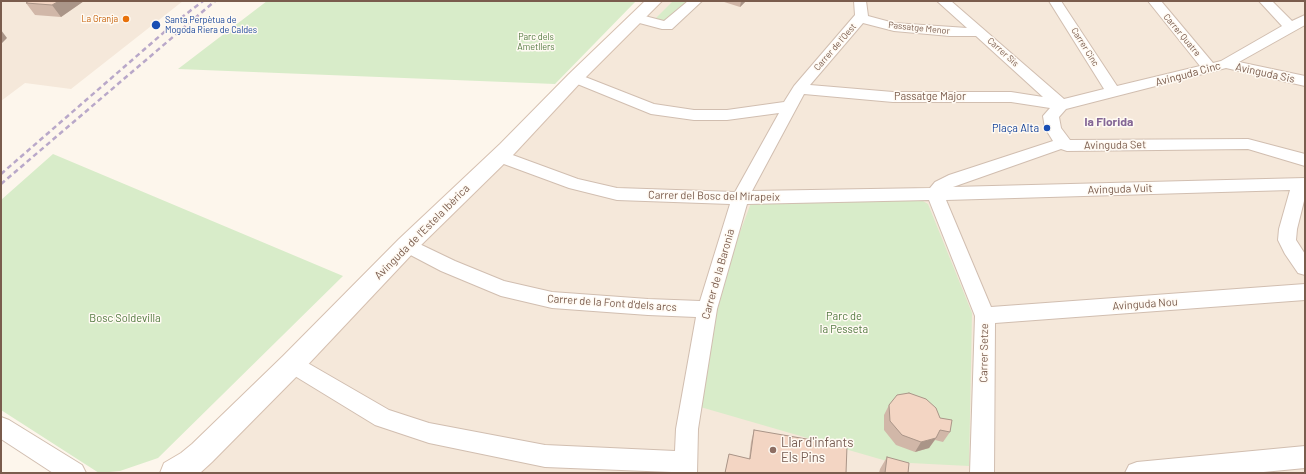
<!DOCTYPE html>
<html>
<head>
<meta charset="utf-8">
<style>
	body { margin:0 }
	#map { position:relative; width:1306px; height:474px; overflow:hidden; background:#fdf6ec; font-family:Barlow,sans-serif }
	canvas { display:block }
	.frame { position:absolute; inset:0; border:2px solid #7a5c4d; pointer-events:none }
</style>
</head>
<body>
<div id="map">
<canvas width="1306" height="474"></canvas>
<div class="frame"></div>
</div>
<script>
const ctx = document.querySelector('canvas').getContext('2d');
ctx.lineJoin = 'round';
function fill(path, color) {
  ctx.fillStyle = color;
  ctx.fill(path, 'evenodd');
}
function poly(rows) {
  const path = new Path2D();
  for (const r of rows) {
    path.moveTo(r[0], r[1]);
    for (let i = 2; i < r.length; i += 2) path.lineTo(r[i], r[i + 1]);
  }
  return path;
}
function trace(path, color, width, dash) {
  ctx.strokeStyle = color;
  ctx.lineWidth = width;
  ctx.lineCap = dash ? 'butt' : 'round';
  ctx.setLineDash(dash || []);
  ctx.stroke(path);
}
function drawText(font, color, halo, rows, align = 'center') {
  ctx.font = font + ' Barlow,sans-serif';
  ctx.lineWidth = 3;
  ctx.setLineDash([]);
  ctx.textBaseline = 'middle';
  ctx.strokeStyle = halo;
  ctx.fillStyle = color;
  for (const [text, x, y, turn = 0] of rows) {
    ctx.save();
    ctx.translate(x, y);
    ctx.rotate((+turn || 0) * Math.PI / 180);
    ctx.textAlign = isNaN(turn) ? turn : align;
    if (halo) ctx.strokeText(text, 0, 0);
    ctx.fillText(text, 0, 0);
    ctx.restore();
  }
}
const residential = poly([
	[1,1,183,1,71,89,25,83,1,101],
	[654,1,1305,1,1305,473,181,473]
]);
const green = poly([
	[267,1,636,1,555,84,178,69],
	[673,1,691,1,665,23,654,20],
	[53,154,343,276,158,458,120,471,99,473,1,410,1,200],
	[916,197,928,204,972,313,969,466,890,462,697,406,722,280,751,203]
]);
const minor = poly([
	[688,1,702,1,672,29,662,29,632,21,630,18,632,15,637,14,664,21,688,1],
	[854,1,866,1,868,16,894,23,967,28,937,1,951,1,1064,99,1104,89,1049,1,1061,1,1117,86,1200,66,1148,1,1161,1,1213,63,1221,61,1282,26,1259,1,1272,1,1292,21,1305,15,1305,25,1239,62,1305,76,1305,86,1226,68,1066,109,1059,117,1061,128,1070,140,1248,139,1305,154,1305,166,1248,149,1067,151,1061,149,953,187,1305,178,1305,197,1297,229,1296,240,1305,254,1305,275,1298,273,1285,254,1278,240,1279,229,1290,190,946,200,991,307,1305,284,1305,300,995,323,994,473,970,473,975,316,929,200,747,204,717,309,698,429,697,473,545,467,429,443,375,425,285,370,282,364,285,358,292,355,299,358,389,410,429,423,545,445,675,451,676,429,696,317,648,315,552,308,501,296,441,271,401,250,398,245,401,240,407,238,455,261,504,281,552,292,648,299,700,301,730,204,617,200,569,188,493,160,491,156,493,152,499,150,578,179,617,188,735,192,779,113,727,120,694,120,651,114,570,81,568,78,570,75,575,73,654,104,694,110,727,110,784,102,794,86,855,15,854,1],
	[863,23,894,31,950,36,976,36,1043,97,1011,92,893,92,810,85,863,23],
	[804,94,893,102,1011,102,1050,108,1043,116,1045,128,1053,141,949,175,935,182,930,188,752,191,804,94],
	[1,417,9,420,82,465,86,473,53,473,1,439,1,417],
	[1305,446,1305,468,1253,473,1125,473,1129,465,1137,462,1305,446]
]);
const secondary = poly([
	[645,1,662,1,581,82,514,154,415,251,301,372,212,462,200,473,160,473,164,463,181,453,192,444,283,356,399,239,500,144,569,74,645,1]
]);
const rail = poly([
	[1,174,177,21,203,1],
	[1,184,215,1]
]);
const wall = poly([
	[84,1,61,17,35,15,26,3],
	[721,1,746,1,740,7],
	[889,405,940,418,950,432,943,442,935,440,929,448,915,452,896,445,884,430,884,415],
	[754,430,846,473,725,473,729,454,749,459,751,442],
	[887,457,908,473,879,473,880,469]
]);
const shadedWall = poly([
	[59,1,84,1,61,17,52,5],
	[741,1,746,1,740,7],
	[1,30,7,38,1,44],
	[936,438,929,448,915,452,921,442]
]);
const building = poly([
	[29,1,59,1,52,5,26,3,29,1],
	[909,393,926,399,936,408,940,418,952,420,950,432,940,430,936,438,921,442,902,435,890,421,889,405,897,395,909,393],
	[754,430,847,446,846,473,725,473,729,454,750,459,754,430],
	[887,457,909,463,908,473,885,473,887,457]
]);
const markers = [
	[126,19,4,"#e8710a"],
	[156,25,5,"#1a4fb4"],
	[1047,128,4,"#1a4fb4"],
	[773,450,4,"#8d6e63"]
];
const farFoodnames = [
	["La Granja",118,19]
];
const farTransitnames = [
	["Santa Perpètua de",165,20],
	["Mogoda Riera de Caldes",165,30]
];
const farStreetnames = [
	["Passatge Menor",919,28,6],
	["Carrer Quatre",1182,35,50],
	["Carrer de l'Oest",835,47,-49],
	["Carrer Cinc",1085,47,58],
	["Carrer Sis",1003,52,42]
];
const farParknames = [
	["Parc dels",536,37],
	["Ametllers",536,47]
];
const streetNames = [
	["Avinguda Sis",1265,73,12],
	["Avinguda Cinc",1188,74,-15],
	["Passatge Major",930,96],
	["Avinguda Set",1115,145,-1],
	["Avinguda Vuit",1120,189,-2],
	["Carrer del Bosc del Mirapeix",714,196,1],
	["Avinguda de l'Estela Ibèrica",422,232,-45],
	["Carrer de la Baronia",718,274,-74],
	["Carrer de la Font d'dels arcs",612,303,4],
	["Avinguda Nou",1145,304,-4],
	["Carrer Setze",984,353,-89]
];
const transitNames = [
	["Plaça Alta",1039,128]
];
const parkNames = [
	["Parc de",844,316],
	["la Pesseta",844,329],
	["Bosc Soldevilla",125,318]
];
const neighbourhoodNames = [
	["la Florida",1109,122]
];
const nearEducationnames = [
	["Llar d'infants",781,443],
	["Els Pins",781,458]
];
fill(residential, '#f5e8da');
fill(green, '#d8ecc9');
trace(minor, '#d1beb0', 2);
trace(secondary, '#d6c0b0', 2);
fill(minor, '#fff');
fill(secondary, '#fff');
trace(rail, '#b9a8c9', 2.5, [5, 3.5]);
fill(wall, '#d1b7a8');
fill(shadedWall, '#aa9588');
fill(building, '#f3d5c3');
trace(building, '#aa9588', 1);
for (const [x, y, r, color] of markers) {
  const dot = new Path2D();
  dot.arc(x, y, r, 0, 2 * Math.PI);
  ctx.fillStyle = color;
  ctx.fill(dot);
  trace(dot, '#fffaf3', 1.5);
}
drawText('9px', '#c56008', '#fffaf3', farFoodnames, 'right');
drawText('9px', '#164399', '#fffaf3', farTransitnames, 'left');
drawText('9px', '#7a5c4d', '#fffaf3', farStreetnames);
drawText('9px', '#537a41', '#fffaf3', farParknames);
drawText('11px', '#7a5c4d', '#fffaf3', streetNames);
drawText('11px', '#164399', '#fffaf3', transitNames, 'right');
drawText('11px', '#537a41', '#fffaf3', parkNames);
drawText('bold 12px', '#846695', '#fffaf3', neighbourhoodNames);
drawText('13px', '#785e54', '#fffaf3', nearEducationnames, 'left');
</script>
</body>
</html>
